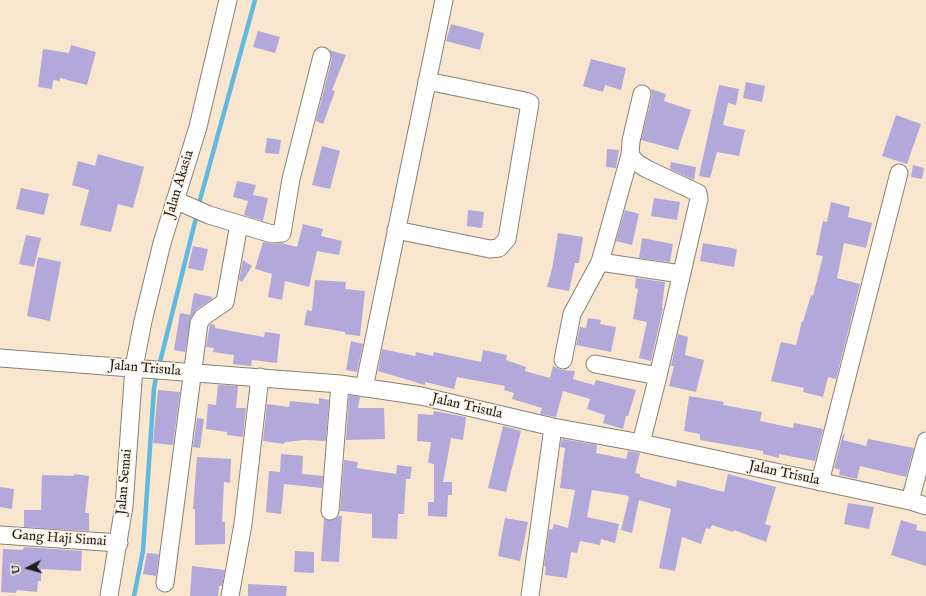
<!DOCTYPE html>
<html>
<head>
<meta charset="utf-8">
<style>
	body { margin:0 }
	#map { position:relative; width:926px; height:596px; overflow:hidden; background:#f8e6cf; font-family:"IM FELL English",serif }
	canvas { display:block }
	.north { position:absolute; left:8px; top:548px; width:40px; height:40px; -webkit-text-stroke:3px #fcf5e5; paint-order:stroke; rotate:264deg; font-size:11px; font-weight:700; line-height:16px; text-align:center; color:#1c1c1c }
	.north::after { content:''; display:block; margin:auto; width:14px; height:18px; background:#1c1c1c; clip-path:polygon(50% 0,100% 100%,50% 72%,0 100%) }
</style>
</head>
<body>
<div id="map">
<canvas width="926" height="596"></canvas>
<div class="north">U</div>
</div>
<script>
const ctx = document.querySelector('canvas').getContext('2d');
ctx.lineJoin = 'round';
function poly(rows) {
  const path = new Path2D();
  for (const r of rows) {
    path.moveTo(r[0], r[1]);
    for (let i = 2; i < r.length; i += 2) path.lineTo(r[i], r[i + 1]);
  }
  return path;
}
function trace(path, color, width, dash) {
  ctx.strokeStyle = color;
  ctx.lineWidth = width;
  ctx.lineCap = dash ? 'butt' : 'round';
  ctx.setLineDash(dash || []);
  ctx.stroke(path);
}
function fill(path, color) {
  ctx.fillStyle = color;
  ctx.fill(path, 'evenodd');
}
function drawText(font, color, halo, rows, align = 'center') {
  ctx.font = font + ' "IM FELL English",serif';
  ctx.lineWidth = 3.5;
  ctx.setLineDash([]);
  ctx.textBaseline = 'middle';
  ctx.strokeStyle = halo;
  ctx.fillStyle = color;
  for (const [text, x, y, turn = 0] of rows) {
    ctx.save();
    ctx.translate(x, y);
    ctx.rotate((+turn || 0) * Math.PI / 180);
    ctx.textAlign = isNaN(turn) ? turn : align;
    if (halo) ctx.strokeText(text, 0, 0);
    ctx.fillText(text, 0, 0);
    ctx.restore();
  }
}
const stream = poly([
	[198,207,255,0],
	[159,366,197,214],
	[134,596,143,551,154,388,157,373]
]);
const building = poly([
	[451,24,484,33,480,50,446,41],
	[258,31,280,37,275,53,253,47],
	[71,45,96,52,87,85,60,78,60,81,53,80,52,89,38,87,43,49,69,53],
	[329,50,346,55,332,90,335,91,323,124,316,121,332,58],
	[591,59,626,68,621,90,605,85,603,92,583,86],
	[746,82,765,86,762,102,743,98],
	[719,85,739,89,736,105,728,103,723,125,745,130,739,156,717,152,710,178,699,176],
	[651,89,666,94,664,101,691,110,678,150,641,140,652,96],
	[896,115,921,124,907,164,882,156],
	[267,138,281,140,279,154,265,153],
	[322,146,340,151,330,189,312,185],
	[607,149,619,150,616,168,606,167],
	[98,154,144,167,133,208,118,204,111,232,80,225,89,190,72,185,78,161,95,166],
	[671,162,696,167,694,180,670,169],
	[913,165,924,168,922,179,911,177],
	[237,181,256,185,253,195,268,198,263,221,244,215,248,201,233,197],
	[21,188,49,194,44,215,16,209],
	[654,198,680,202,677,220,651,216],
	[831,202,850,207,848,217,872,223,866,248,844,243,837,278,860,284,836,379,828,377,823,397,803,392,804,388,771,381,781,342,796,345,802,321,803,322,811,295,813,296,823,256,816,255,823,221,827,222],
	[468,210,484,212,482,228,467,226],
	[625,210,639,214,632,245,616,241],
	[303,224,323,229,321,236,342,241,339,255,317,251,309,287,285,281,282,300,268,297,272,274,255,269,263,242,273,244,281,243,297,247],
	[558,233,583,237,579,263,575,263,569,291,547,287,552,269],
	[26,235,41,238,34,267,19,264],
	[642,238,673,244,670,262,639,258],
	[703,243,737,249,734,267,700,261],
	[193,246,208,249,203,271,188,268],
	[38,257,61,262,50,321,27,316],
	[243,260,252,266,242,282,239,280],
	[636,278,665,282,662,308,663,308,651,361,639,358,647,322,633,319,638,289,635,288],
	[315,280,346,282,345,289,365,291,360,336,345,334,345,332,304,325,307,310,312,311],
	[194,293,212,297,212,299,197,309,191,318,185,352,174,350,180,313,190,315],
	[588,318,601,320,600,324,616,327,611,352,576,345,580,327,586,328],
	[210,324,215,325,215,328,264,337,265,332,280,334,277,363,252,360,251,366,233,364,234,355,213,352,214,348,206,347],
	[678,334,688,337,685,355,704,360,696,392,669,386,674,366,671,366],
	[351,341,363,344,357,372,346,370],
	[382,349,415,356,416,352,433,356,434,352,481,362,483,350,507,355,506,360,526,367,525,371,550,378,553,366,561,370,575,371,573,379,594,385,596,380,636,390,628,416,626,416,623,429,603,423,605,415,587,409,590,399,563,391,556,417,540,414,542,408,512,399,514,393,504,390,505,386,457,377,454,389,425,382,425,385,378,371],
	[218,385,238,386,236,408,246,408,243,437,227,435,227,432,206,429,208,404,216,405],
	[158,390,180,392,173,445,153,443],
	[349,395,360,397,358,408,384,408,385,439,346,440],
	[689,396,724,402,723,405,762,412,760,421,793,428,794,423,823,429,815,461,779,454,779,458,763,454,763,451,700,440,700,434,684,431],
	[319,398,329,400,326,441,304,440,285,442,284,444,263,441,267,404,289,407,290,401,319,404],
	[434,411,466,417,463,440,451,438,443,482,452,482,452,495,448,495,447,517,428,516,428,502,434,502,434,464,428,463,431,442,417,441,418,414,433,415],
	[197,418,204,419,200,448,193,447],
	[503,426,521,431,506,492,488,488],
	[843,434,845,435,843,440,866,446,868,439,914,448,906,477,860,466,857,479,839,475,840,470,834,468],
	[562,439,597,445,596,453,626,459,628,451,640,453,635,473,640,474,640,477,676,487,677,480,724,492,728,474,776,487,765,524,771,526,766,542,734,530,733,532,712,525,710,529,706,528,701,544,682,537,675,571,659,568,671,509,639,500,632,533,621,530,629,497,625,495,592,490,587,517,619,524,615,543,601,539,600,545,580,541,577,553,571,552,567,578,545,575,546,567,544,566,549,529,552,530,554,524,568,528,575,490,560,488,565,448,560,447],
	[281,454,303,456,302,474,323,476,322,488,284,484,281,514,266,512,269,471,280,472],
	[197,457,231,459,230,483,224,482,222,522,225,522,225,544,195,545,195,509,193,509],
	[344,460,358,462,357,468,396,474,397,465,412,467,410,479,406,479,404,514,398,514,397,539,372,538,372,514,340,511],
	[74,474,89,476,85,513,89,513,89,531,24,527,24,510,41,510,42,475,74,476],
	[0,487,14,489,12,509,0,507],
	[848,503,874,507,869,529,844,524],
	[339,516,342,516,339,562,321,561,324,519,334,520],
	[505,518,528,522,520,561,498,556],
	[901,520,917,525,916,530,926,532,926,566,891,555],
	[24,547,82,551,81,571,41,569,41,581,38,581,37,592,17,590,16,593,1,592,3,549,23,550],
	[295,551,314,552,314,573,294,572],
	[147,553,159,554,156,576,143,574],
	[192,566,225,570,222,586,219,586,218,596,190,596],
	[248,584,287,586,286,596,248,596]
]);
const minor = poly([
	[175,200,209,215,272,234,282,233,291,179,322,56],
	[396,230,490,249,499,248,507,239,530,103,525,101,427,81],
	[600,262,630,155],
	[0,358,340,384,421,396,553,427,641,443,910,501,926,506],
	[563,360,572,314,600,262,681,274],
	[595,364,658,376],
	[364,388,444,0],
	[641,443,658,376,699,199,698,193,647,169,637,163,630,155,631,141,642,94],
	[820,482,899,173],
	[910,501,926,441],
	[330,511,340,384],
	[0,535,119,543],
	[165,583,199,323,203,317,225,302,239,224],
	[109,596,124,506,134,367,143,321,162,243,198,127,228,0],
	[230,596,243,524,260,377],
	[530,596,553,427]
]);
const streetNames = [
	["Jalan Akasia",180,184,-73],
	["Jalan Trisula",145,369,5],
	["Jalan Trisula",467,407,13],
	["Jalan Trisula",784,474,12],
	["Jalan Semai",125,482,-85],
	["Gang Haji Simai",59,539,4]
];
trace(stream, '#60b9de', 4.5);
fill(building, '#b2a9da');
trace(minor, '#8a8176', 19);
trace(minor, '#fff', 17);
drawText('14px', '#1c1c1c', '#fcf5e5', streetNames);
</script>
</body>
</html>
